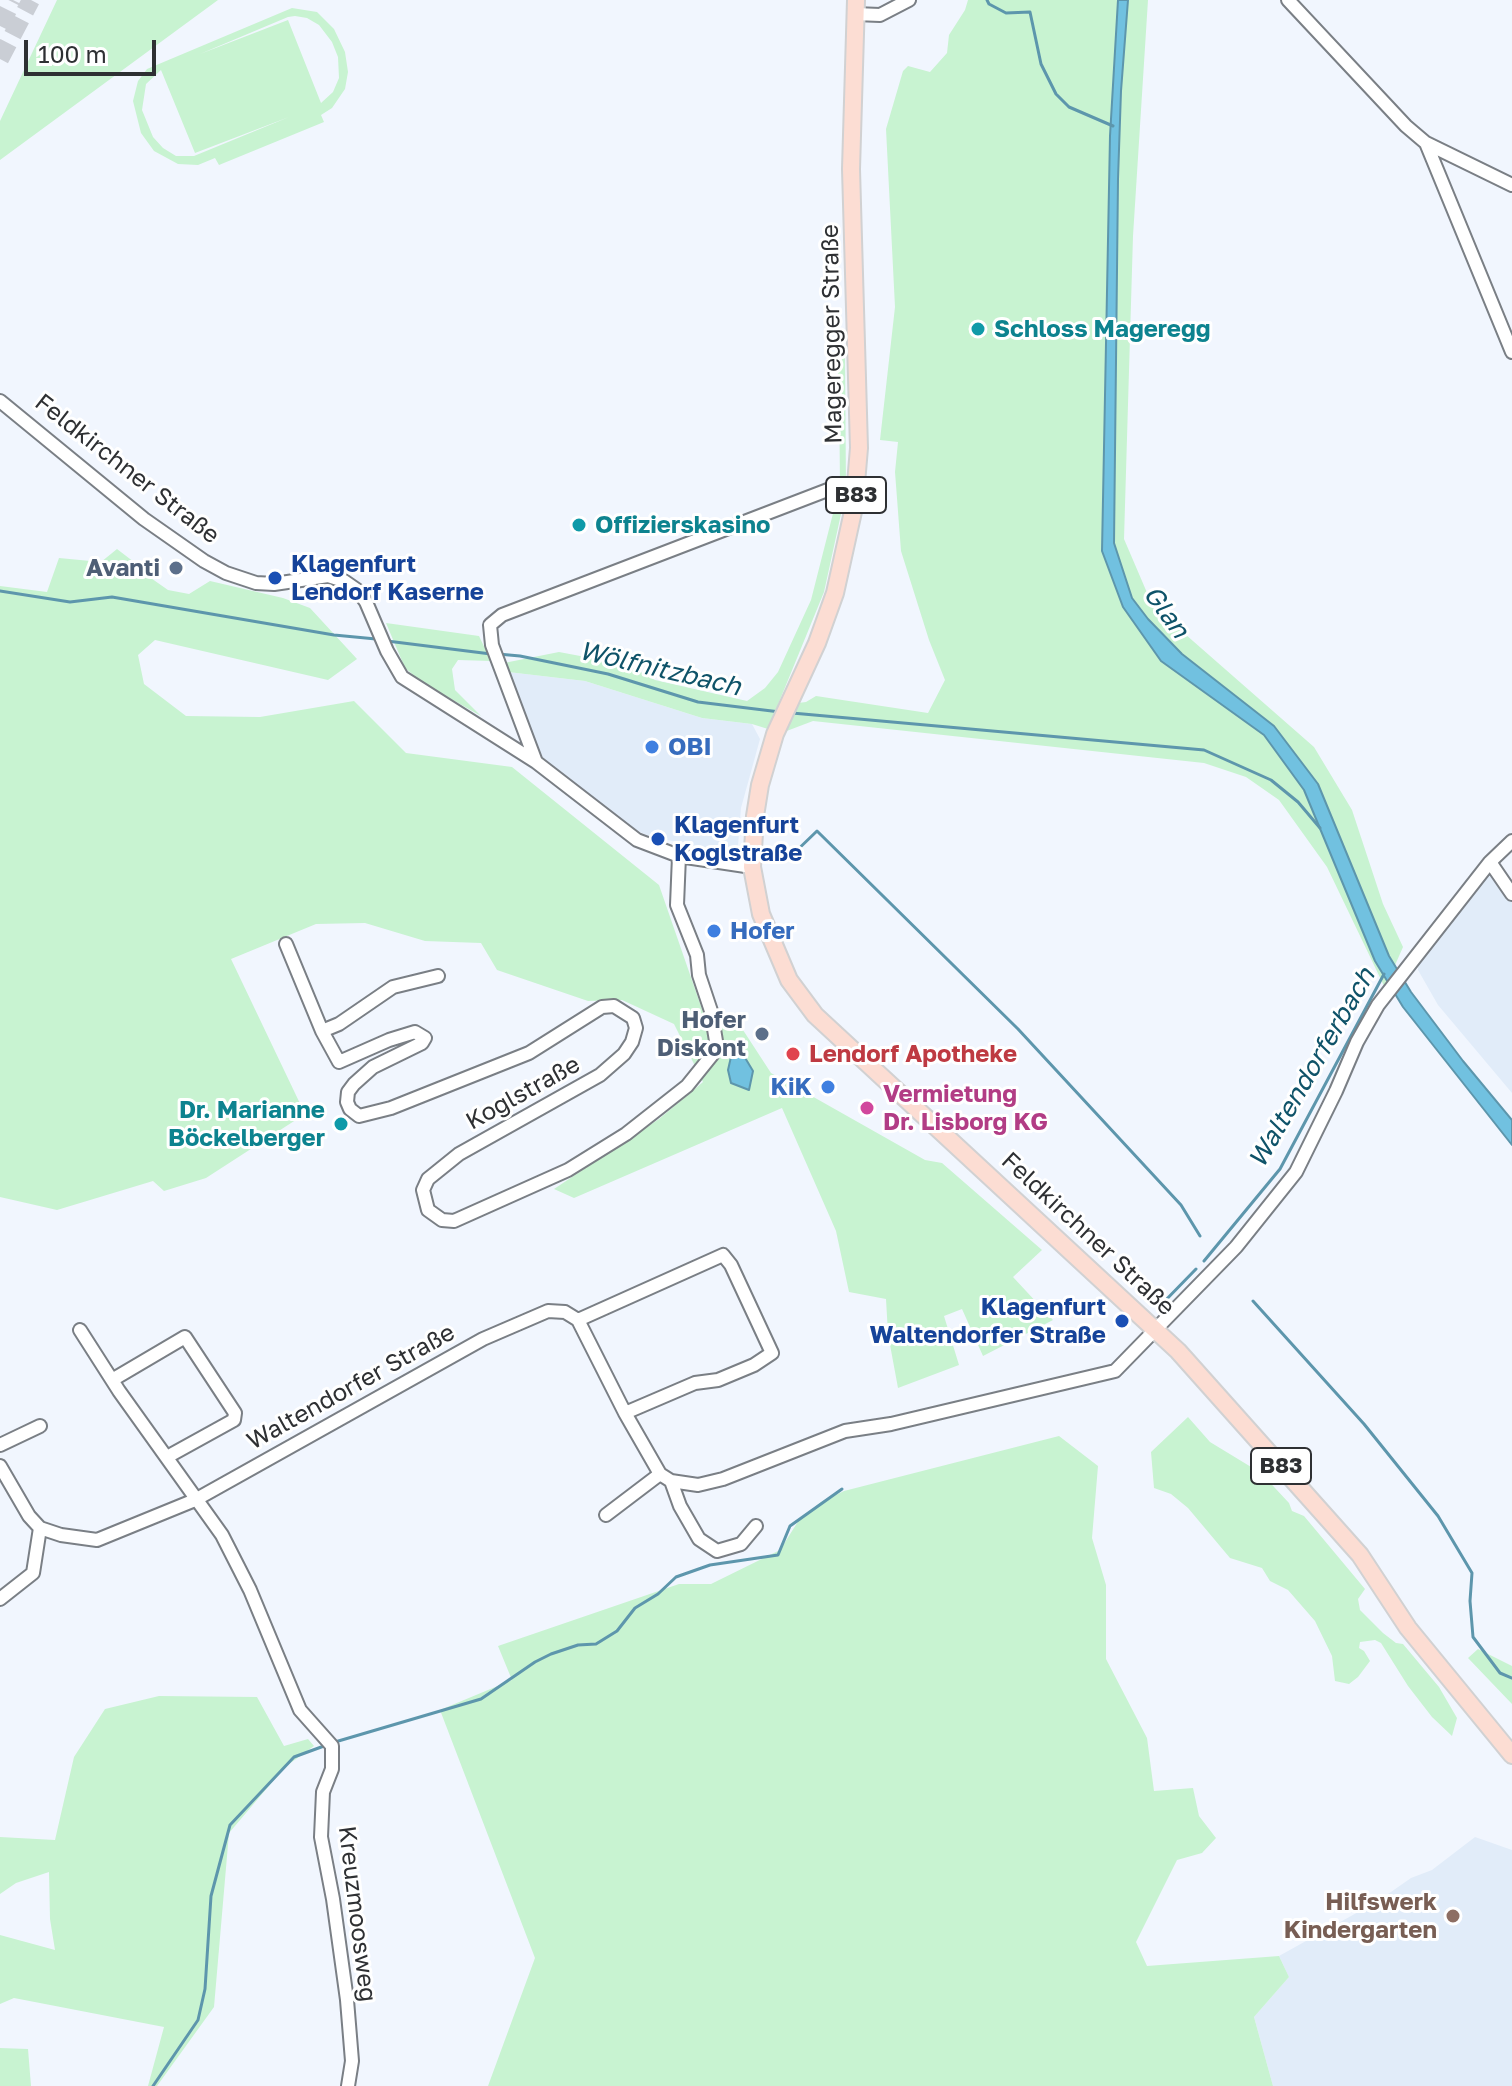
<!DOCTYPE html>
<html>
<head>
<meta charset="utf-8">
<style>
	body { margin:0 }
	#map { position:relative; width:1512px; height:2086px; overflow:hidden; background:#f1f6fe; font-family:"Golos Text",sans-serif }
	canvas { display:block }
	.scale { position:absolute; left:24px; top:40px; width:132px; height:36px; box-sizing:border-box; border:4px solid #2e3033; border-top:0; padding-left:10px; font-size:24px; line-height:28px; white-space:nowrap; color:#2e3033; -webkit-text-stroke:6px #fff; paint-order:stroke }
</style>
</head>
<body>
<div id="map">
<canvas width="1512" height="2086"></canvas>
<div class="scale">100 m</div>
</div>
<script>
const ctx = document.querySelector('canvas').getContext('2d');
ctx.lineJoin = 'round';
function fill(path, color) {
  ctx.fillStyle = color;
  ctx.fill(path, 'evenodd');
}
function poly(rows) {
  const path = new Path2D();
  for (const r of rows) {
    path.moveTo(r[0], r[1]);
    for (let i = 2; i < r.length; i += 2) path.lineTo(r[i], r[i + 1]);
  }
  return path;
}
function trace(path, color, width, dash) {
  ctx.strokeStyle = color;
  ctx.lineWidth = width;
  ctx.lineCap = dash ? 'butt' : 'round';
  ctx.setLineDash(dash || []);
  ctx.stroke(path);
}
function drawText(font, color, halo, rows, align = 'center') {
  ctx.font = font + ' "Golos Text",sans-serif';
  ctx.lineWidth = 6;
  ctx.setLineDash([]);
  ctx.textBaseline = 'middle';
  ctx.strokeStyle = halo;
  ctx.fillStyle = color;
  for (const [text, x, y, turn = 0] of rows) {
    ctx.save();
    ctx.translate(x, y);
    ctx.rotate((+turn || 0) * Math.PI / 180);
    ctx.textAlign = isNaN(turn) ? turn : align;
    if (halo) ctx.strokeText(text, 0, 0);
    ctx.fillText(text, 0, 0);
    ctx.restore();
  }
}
const built = poly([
	[508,672,585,681,702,718,752,724,760,739,741,808,738,846,728,853,649,836,622,824,538,753],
	[1491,867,1512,897,1512,1093,1438,1005,1418,970,1418,964],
	[1475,1837,1512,1850,1512,2086,1273,2086,1254,2017,1289,1977,1279,1956,1378,1901,1411,1878,1432,1870]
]);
const green = poly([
	[57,0,218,0,0,160,0,121],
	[968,0,1148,0,1133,236,1124,539,1148,595,1185,634,1314,747,1352,810,1383,904,1403,947,1385,988,1327,867,1279,800,1246,777,1204,763,813,721,784,732,798,703,806,702,816,696,928,713,945,680,929,640,901,551,895,472,898,442,880,440,895,307,886,129,903,71,908,66,930,72,947,53,949,35,965,10],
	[292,8,317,12,334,29,345,52,348,72,345,89,332,108,321,115,324,122,219,165,215,158,198,165,178,164,154,151,141,133,133,101,138,81,147,69],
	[295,16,307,18,319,25,332,42,338,57,339,78,333,92,321,103,288,20,200,54,288,17],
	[161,70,195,153,289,117,194,156,176,156,163,148,153,137,142,110,146,84],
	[845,350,846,491,824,592,768,729,752,724,702,718,585,681,508,672,504,663,559,652,628,665,655,680,747,701,765,688,778,672,811,600,840,486,839,385,836,353],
	[117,549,147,572,148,576,168,590,189,594,210,581,283,598,310,608,357,659,328,680,155,640,138,655,144,684,186,716,260,717,354,701,406,753,512,767,659,885,704,1015,743,1030,771,1073,925,1160,942,1163,1042,1250,1013,1277,1053,1320,983,1356,962,1309,944,1316,959,1365,898,1388,888,1334,886,1299,849,1292,836,1231,782,1108,574,1198,554,1189,659,1119,703,1082,674,1024,622,1000,588,1001,497,970,481,943,425,941,365,923,316,924,231,959,305,1114,206,1178,164,1191,153,1181,57,1210,0,1197,0,586,47,592,59,558,101,562],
	[386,623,479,636,491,661,458,660,452,669,455,690,481,716,423,683,405,668],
	[1188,1417,1210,1442,1261,1473,1289,1503,1292,1511,1304,1516,1365,1589,1358,1599,1360,1610,1383,1633,1396,1643,1403,1644,1439,1687,1457,1718,1452,1736,1432,1717,1408,1686,1381,1643,1375,1640,1360,1642,1359,1648,1364,1651,1370,1661,1358,1677,1349,1684,1335,1681,1332,1656,1315,1621,1288,1590,1270,1581,1262,1568,1230,1558,1188,1508,1171,1494,1154,1488,1151,1452],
	[1059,1436,1098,1466,1092,1538,1106,1585,1106,1659,1147,1738,1154,1791,1193,1788,1199,1816,1216,1838,1202,1853,1177,1860,1136,1942,1147,1966,1279,1956,1289,1977,1254,2017,1273,2086,488,2086,535,1958,440,1710,512,1680,498,1646,679,1584,711,1584,780,1550,799,1520,821,1502,844,1491],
	[1478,1649,1512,1666,1512,1704,1468,1658],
	[159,1696,257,1697,284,1746,308,1739,314,1746,285,1767,229,1833,214,2007,157,2086,148,2086,164,2027,14,1998,0,2004,0,1935,55,1950,50,1919,49,1872,16,1883,0,1894,0,1837,55,1840,74,1757,105,1709],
	[0,2048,28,2049,31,2086,0,2086]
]);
const water = poly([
	[1118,0,1128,0,1121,91,1118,179,1114,543,1132,598,1148,619,1182,654,1274,726,1318,784,1389,956,1411,992,1463,1061,1512,1120,1512,1145,1403,1007,1375,961,1304,790,1264,735,1161,661,1123,607,1102,551,1110,136,1118,0],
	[738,1046,753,1071,749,1090,731,1083,728,1070,733,1048,738,1046]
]);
const stream = poly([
	[987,0,989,4,1006,13,1030,12,1041,64,1056,94,1069,107,1113,126],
	[0,591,70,602,112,597,334,635,376,639],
	[387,641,491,654],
	[498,654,520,656,608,674,698,702,780,712],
	[792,713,1204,750,1271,780,1298,802,1320,828],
	[789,858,817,831,1018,1029,1181,1205,1200,1236],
	[1204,1261,1280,1169,1384,974],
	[1253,1301,1364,1424,1438,1516,1472,1573,1470,1601,1473,1637,1500,1673,1512,1678],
	[1159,1307,1196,1269],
	[335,1742,481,1699,535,1662,551,1654,578,1645,596,1644,617,1631,635,1608,658,1594,676,1577,710,1565,778,1555,790,1526,842,1489],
	[153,2086,198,2020,205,1989,211,1896,230,1825,294,1757,324,1746]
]);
const highwayTunnel = poly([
	[0,26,13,0],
	[0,59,31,0]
]);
const minor = poly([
	[1288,0,1406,126,1426,143,1512,185],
	[855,14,880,15,909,0],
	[1426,143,1512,352],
	[0,401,144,519,204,561,226,573,256,583,274,584,328,576,344,581,357,590,366,602,387,651,402,677,536,762,637,840,679,856,752,867],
	[536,762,492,645,490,625,502,615,838,486],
	[1490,862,1512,894],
	[286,944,322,1031,339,1062,389,1040,415,1032,425,1038,422,1043,373,1067,354,1084,348,1092,347,1102,350,1109,359,1116,391,1108,529,1053,602,1007,614,1006,633,1018,636,1028,632,1042,624,1054,600,1075,459,1154,428,1179,423,1190,428,1210,442,1220,454,1221,568,1170,626,1134,687,1086,712,1055,716,1041,711,1011,699,975,697,955,677,905,679,856],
	[322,1031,339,1024,393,987,438,976],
	[578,1320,723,1255,731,1265,772,1353,754,1365,718,1380,695,1383,625,1413],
	[80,1330,119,1391,222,1535,250,1590,300,1710,332,1746,332,1769,323,1792,321,1837,333,1899,347,2000,352,2061,348,2086],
	[112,1380,185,1337,235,1413,234,1420,167,1457],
	[0,1445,40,1426],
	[0,1466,29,1516,40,1528,61,1535,97,1540,195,1500,483,1339,548,1311,565,1312,578,1320,625,1413,660,1474,671,1481,698,1485,723,1479,845,1431,891,1424,1115,1371,1236,1247,1296,1172,1336,1091,1357,1042,1378,1005,1490,862,1512,841],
	[671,1481,680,1506,699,1539,717,1551,741,1544,756,1526],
	[606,1515,660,1474],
	[0,1599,33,1573,40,1528]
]);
const major = poly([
	[856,0,851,169,859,448,854,507,835,593,817,643,775,734,760,785,755,816,752,867,761,914,789,980,815,1015,1178,1351,1360,1555,1408,1628,1512,1755]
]);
const markers = [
	[978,329,8,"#0f9aa8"],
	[579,525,8,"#0f9aa8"],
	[176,568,8,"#5c6f8a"],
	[275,578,8,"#1a4fb4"],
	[652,747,8,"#3f7fe0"],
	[658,839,8,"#1a4fb4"],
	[714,931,8,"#3f7fe0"],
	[762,1034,8,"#5c6f8a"],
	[793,1054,8,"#e0444e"],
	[828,1087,8,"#3f7fe0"],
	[867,1108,8,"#d1479c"],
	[341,1124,8,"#0f9aa8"],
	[1122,1321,8,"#1a4fb4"],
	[1453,1916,8,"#8d6e63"]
];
const shields = [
	[856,495,60],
	[1281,1466,60]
];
const shieldNames = [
	["B83",856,495],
	["B83",1281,1466]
];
const cultureNames = [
	["Schloss Mageregg",994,329],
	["Offizierskasino",595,525],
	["Dr. Marianne",325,1110,"right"],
	["Böckelberger",325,1138,"right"]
];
const streetNames = [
	["Mageregger Straße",832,334,-91],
	["Feldkirchner Straße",127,469,38],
	["Koglstraße",523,1093,-29],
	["Feldkirchner Straße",1088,1234,43],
	["Waltendorfer Straße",351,1387,-29],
	["Kreuzmoosweg",357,1914,83]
];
const transitNames = [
	["Klagenfurt",291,564],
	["Lendorf Kaserne",291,592],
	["Klagenfurt",674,825],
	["Koglstraße",674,853],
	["Klagenfurt",1106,1307,"right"],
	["Waltendorfer Straße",1106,1335,"right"]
];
const serviceNames = [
	["Avanti",160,568],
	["Hofer",746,1020],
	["Diskont",746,1048]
];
const shopNames = [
	["OBI",668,747],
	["Hofer",730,931],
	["KiK",812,1087,"right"]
];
const healthNames = [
	["Lendorf Apotheke",809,1054]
];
const hotelNames = [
	["Vermietung",883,1094],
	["Dr. Lisborg KG",883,1122]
];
const educationNames = [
	["Hilfswerk",1437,1902],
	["Kindergarten",1437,1930]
];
const waterNames = [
	["Glan",1166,612,54],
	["Wölfnitzbach",660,669,13],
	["Waltendorferbach",1312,1068,-60]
];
fill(built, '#e1ecf9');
fill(green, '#c8f3d1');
fill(water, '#71c1e0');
trace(water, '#5d96ac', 2);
trace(stream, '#5d96ac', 3);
trace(highwayTunnel, '#caced5', 18, [18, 9]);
trace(minor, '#7a7f85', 16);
trace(major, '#d1d1d2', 20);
trace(minor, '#fff', 12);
trace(major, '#fcddd3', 16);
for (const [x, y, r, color] of markers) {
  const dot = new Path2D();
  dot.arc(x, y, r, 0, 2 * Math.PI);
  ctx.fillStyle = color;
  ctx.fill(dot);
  trace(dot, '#fff', 3);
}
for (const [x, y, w] of shields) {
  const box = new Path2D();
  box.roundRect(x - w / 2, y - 18, w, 36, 6);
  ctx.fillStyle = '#fff';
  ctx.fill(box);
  trace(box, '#2e3033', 2);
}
drawText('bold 22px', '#2e3033', null, shieldNames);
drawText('bold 24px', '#0d838f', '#fff', cultureNames, 'left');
drawText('24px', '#2e3033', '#fff', streetNames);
drawText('bold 24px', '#164399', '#fff', transitNames, 'left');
drawText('bold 24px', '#4e5e75', '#fff', serviceNames, 'right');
drawText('bold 24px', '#366cbe', '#fff', shopNames, 'left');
drawText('bold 24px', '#be3a42', '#fff', healthNames, 'left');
drawText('bold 24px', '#b23c85', '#fff', hotelNames, 'left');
drawText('bold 24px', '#785e54', '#fff', educationNames, 'right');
drawText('italic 26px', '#0f5369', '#fff', waterNames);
</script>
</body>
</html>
